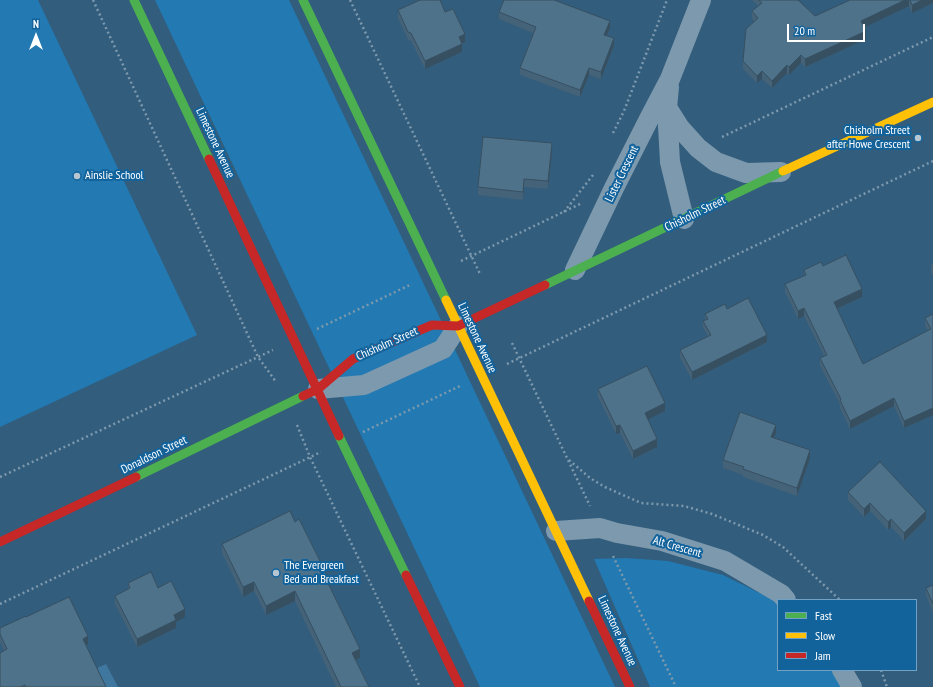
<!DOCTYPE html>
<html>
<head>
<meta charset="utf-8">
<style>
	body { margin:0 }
	#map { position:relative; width:933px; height:687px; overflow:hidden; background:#325d7c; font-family:"PT Sans Narrow",sans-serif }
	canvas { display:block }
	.legend { position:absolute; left:777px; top:599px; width:140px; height:72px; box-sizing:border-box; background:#12639c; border:1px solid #71a1c4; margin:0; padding:5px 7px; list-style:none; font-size:12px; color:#fff }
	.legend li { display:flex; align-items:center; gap:8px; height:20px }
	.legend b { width:20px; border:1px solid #71a1c4 }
	.north { position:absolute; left:16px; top:16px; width:40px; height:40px; -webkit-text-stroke:3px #12639c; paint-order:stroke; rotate:0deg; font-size:11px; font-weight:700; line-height:16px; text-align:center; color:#fff }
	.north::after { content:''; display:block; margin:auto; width:14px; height:18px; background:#fff; clip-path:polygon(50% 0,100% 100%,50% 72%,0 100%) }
	.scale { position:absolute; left:787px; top:24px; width:78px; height:18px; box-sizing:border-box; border:2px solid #fff; border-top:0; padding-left:5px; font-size:12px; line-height:14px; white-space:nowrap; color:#fff; -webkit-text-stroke:3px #12639c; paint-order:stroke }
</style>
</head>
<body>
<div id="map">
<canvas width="933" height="687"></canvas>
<ul class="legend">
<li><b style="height:5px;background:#4caf50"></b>Fast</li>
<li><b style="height:5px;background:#ffc107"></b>Slow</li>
<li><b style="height:5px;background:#c62828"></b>Jam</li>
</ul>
<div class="north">N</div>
<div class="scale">20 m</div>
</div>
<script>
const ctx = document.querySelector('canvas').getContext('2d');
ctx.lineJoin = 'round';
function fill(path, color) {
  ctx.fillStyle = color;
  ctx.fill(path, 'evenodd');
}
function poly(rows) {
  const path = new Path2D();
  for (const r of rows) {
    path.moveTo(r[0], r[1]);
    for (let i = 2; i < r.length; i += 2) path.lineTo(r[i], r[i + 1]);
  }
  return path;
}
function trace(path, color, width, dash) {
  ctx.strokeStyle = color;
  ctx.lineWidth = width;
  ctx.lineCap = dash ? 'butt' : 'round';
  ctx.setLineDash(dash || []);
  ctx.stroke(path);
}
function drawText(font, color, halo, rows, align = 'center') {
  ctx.font = font + ' "PT Sans Narrow",sans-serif';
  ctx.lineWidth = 4;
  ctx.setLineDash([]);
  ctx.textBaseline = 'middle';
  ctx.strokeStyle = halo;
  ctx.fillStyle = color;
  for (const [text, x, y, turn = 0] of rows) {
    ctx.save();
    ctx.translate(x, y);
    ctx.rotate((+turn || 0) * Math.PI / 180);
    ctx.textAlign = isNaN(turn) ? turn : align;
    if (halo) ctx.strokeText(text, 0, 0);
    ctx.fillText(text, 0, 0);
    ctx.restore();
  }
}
const green = poly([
	[0,0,38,0,197,335,0,427],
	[155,0,289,0,615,687,480,687],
	[626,558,668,561,723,575,774,600,778,604,778,670,835,670,846,687,650,687,594,559]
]);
const water = poly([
	[106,664,118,687,106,687,97,668]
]);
const path = poly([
	[93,0,258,357,274,379,276,383],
	[350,0,480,274],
	[613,133,624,111,667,0],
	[722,137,933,37],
	[564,212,593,175],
	[461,261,580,204],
	[317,329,412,284],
	[512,343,590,506],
	[507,364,933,161],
	[297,425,310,457,420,687],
	[363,432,460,386],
	[569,460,590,478,605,487,641,503,684,506,712,514,763,535,783,547,840,600],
	[0,477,273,350],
	[613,556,676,687],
	[0,604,321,452],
	[881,670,887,687]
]);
const street = poly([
	[669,87,667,108,670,162,684,219],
	[668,109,680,128,698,148,716,162,746,173,781,172],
	[575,270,614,188,650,117,670,79,701,0],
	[318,389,364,385,375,380,443,349,458,326],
	[556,531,600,528,617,533,662,541,725,561,781,594,786,600],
	[842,670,852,687]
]);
const fast = poly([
	[134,0,209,159],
	[303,0,446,300],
	[545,285,783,171],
	[339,436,406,575],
	[136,477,303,396]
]);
const slow = poly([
	[783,171,933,102],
	[446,300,589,601]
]);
const jam = poly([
	[209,159,339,436],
	[303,396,318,389,353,359,432,325,458,326,545,285],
	[0,542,136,477],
	[406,575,460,687],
	[589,601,630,687]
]);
const wall = poly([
	[752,0,798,0,815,16,850,0,933,0,933,3,912,13,909,6,864,27,866,39,805,67,801,63,789,75,787,73,772,88,762,79,757,83,743,69,743,61,754,21,752,19,752,11,758,6],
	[398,10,465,42,462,44,462,52,425,69,411,41,408,40,398,18],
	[499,12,610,28,607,36,614,45,601,79,589,75,580,97,520,75,520,68,533,33,499,19],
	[552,151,548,189,524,187,523,200,478,195,478,187],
	[933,264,933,276,931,272,931,265],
	[823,266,862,297,837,309,863,364,928,331,925,326,925,318,933,314,933,415,904,428,894,406,850,429,840,408,840,404,820,366,820,358,824,356,804,316,798,319,785,292,785,284,804,276,804,270],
	[727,309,767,342,692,380,680,358,680,350,708,336,703,328,703,321,705,320,705,314],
	[598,389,665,411,648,419,657,447,633,459,620,433,616,434,598,397],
	[776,433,774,438,810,458,797,496,743,477,743,475,723,468,723,460],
	[848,492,926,519,904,541,891,527,888,530,870,511,864,517,848,500],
	[295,522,327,582,360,658,356,660,369,687,336,687,295,601,266,615,254,591,243,597,222,553,222,544],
	[128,583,158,588,185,617,176,622,176,628,137,647,115,604,115,596,128,589],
	[933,585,933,612,926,596,926,588],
	[26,617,88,644,86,645,106,687,0,687,4,651,0,642,0,628]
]);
const shadedWall = poly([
	[905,0,909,0,909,6,861,29,861,21],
	[922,0,933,0,933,3,912,13,912,5],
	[610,21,610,28,604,42,604,35],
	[866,31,866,39,805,67,805,59],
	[465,34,465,42,461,44,462,44,462,52,425,69,425,61,459,37],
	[614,38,614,45,601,79,601,72],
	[801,55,801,63,789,75,789,67],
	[787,65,787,73,772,88,772,81],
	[589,68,589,75,580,97,580,90],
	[762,71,762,79,757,83,757,76],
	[552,143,552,151,548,189,548,181],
	[524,179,524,187,523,200,523,192],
	[862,289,862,297,834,310,834,302],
	[804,308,804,316,798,319,798,311],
	[767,335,767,342,692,380,692,372],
	[894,398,894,406,850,429,850,421],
	[665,403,665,411,645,421,645,413],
	[933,408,933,415,904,428,904,421],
	[620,425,620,433,616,434,616,426],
	[776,425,776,433,771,445,771,437],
	[657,439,657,447,633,459,633,451],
	[810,450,810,458,797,496,797,488],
	[870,503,870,511,864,517,864,509],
	[926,511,926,519,904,541,904,533],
	[891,519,891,527,888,530,888,522],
	[327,575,327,585,325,577],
	[254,582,254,591,243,597,243,587],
	[295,591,295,601,266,615,266,606],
	[185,609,185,617,176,622,176,628,137,647,137,639,174,615],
	[88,636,88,644,83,647,83,639],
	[360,649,360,658,352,662,352,653]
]);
const building = poly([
	[420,0,440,0,445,12,453,9,465,34,459,37,462,44,425,61,411,33,408,32,398,10,420,0],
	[504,0,554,0,610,21,604,35,614,38,601,72,589,68,580,90,520,68,536,27,499,12,504,0],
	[759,0,798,0,815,16,850,0,905,0,861,21,866,31,805,59,801,55,789,67,787,65,772,81,762,71,757,76,743,61,746,29,758,18,752,11,762,3,759,0],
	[910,0,922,0,912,5,910,0],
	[483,137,552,143,548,181,524,179,523,192,478,187,483,137],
	[846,255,862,289,834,302,863,364,931,329,925,318,933,314,933,408,904,421,894,398,850,421,840,400,841,399,820,358,827,355,804,308,798,311,785,284,806,275,804,270,821,262,823,266,846,255],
	[748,298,767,335,692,372,680,350,711,335,703,321,708,319,705,314,725,304,727,309,748,298],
	[647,366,665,403,645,413,657,439,633,451,620,425,616,426,598,389,647,366],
	[740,412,776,425,771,437,810,450,797,488,743,469,744,467,723,460,740,412],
	[880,462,926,511,904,533,891,519,888,522,870,503,864,509,848,492,880,462],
	[290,511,295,522,299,519,327,575,325,577,360,649,352,653,369,687,341,687,295,591,266,606,254,582,243,587,222,544,290,511],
	[151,572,158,588,171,581,185,609,174,615,176,620,137,639,115,596,130,588,128,583,151,572],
	[933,585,933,604,926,588,933,585],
	[69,597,88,636,83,639,106,687,26,687,25,685,20,687,0,687,0,653,7,649,0,634,0,628,26,616,26,617,69,597]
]);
const markers = [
	[918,138,4,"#b7c6d1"],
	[77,176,4,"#b7c6d1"],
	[276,573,4,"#b7c6d1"]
];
const poiNames = [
	["Chisholm Street",910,131,"right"],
	["after Howe Crescent",910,145,"right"],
	["Ainslie School",85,176],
	["The Evergreen",284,566],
	["Bed and Breakfast",284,580]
];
const streetNames = [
	["Limestone Avenue",215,143,65],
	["Lister Crescent",622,174,-64],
	["Chisholm Street",695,214,-26],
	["Limestone Avenue",477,338,65],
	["Chisholm Street",387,344,-24],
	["Donaldson Street",154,455,-26],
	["Alt Crescent",677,547,16],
	["Limestone Avenue",617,631,65]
];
fill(green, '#2379b1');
fill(water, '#40779f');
trace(path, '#7d99ae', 2.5, [2, 3]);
trace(street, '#7d99ae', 20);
trace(fast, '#4caf50', 9);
trace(slow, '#ffc107', 9);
trace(jam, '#c62828', 9);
fill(wall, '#446278');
fill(shadedWall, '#375061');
fill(building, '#4f728b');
trace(building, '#375061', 1);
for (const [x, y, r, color] of markers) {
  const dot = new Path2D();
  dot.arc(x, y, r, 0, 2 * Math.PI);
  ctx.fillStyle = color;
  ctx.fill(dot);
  trace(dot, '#12639c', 1.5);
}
drawText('12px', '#fff', '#12639c', poiNames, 'left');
drawText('12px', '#fff', '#12639c', streetNames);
</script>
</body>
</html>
